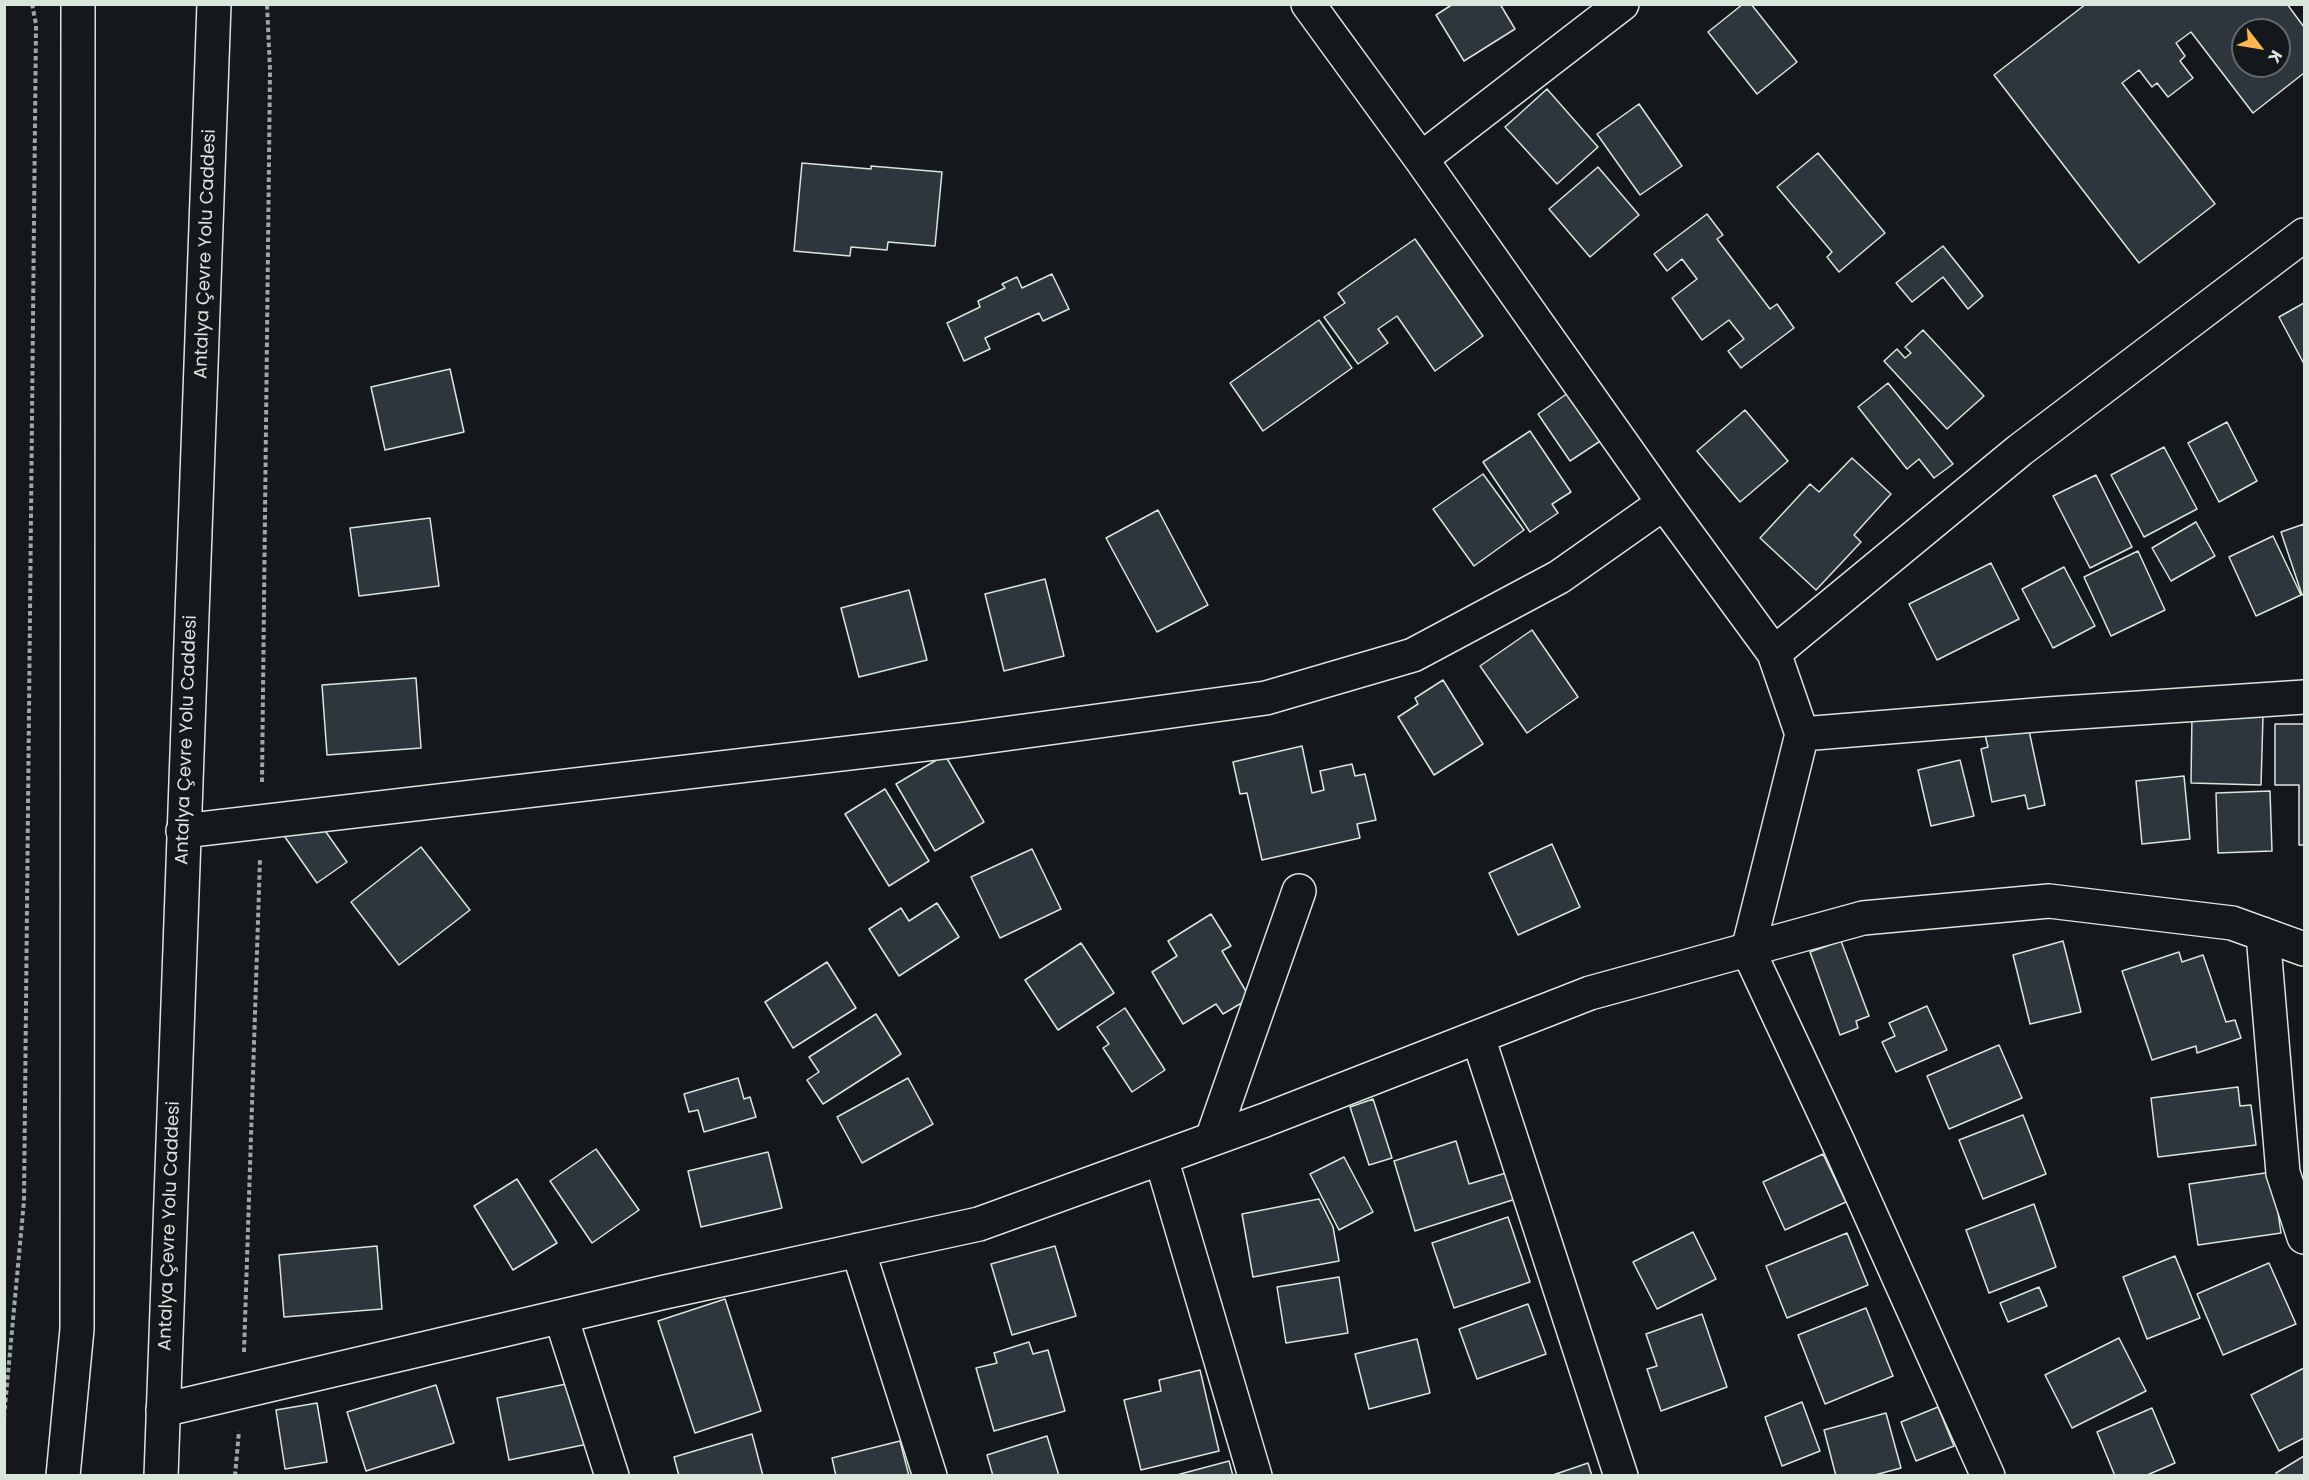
<!DOCTYPE html>
<html>
<head>
<meta charset="utf-8">
<style>
	body { margin:0 }
	#map { position:relative; width:2309px; height:1480px; overflow:hidden; background:#14181c; font-family:Poppins,sans-serif }
	canvas { display:block }
	.frame { position:absolute; inset:0; border:6px solid #d8e6dc; pointer-events:none }
	.north { position:absolute; left:2231px; top:18px; width:60px; height:60px; box-sizing:border-box; background:#14181c; border:2px solid #626a69; border-radius:50%; rotate:121deg; font-size:16px; font-weight:700; line-height:24px; text-align:center; color:#d8e6dc }
	.north::after { content:''; display:block; margin:auto; width:21px; height:27px; background:#ffb74d; clip-path:polygon(50% 0,100% 100%,50% 72%,0 100%) }
</style>
</head>
<body>
<div id="map">
<canvas width="2309" height="1480"></canvas>
<div class="frame"></div>
<div class="north">K</div>
</div>
<script>
const ctx = document.querySelector('canvas').getContext('2d');
ctx.lineJoin = 'round';
function fill(path, color) {
  ctx.fillStyle = color;
  ctx.fill(path, 'evenodd');
}
function poly(rows) {
  const path = new Path2D();
  for (const r of rows) {
    path.moveTo(r[0], r[1]);
    for (let i = 2; i < r.length; i += 2) path.lineTo(r[i], r[i + 1]);
  }
  return path;
}
function trace(path, color, width, dash) {
  ctx.strokeStyle = color;
  ctx.lineWidth = width;
  ctx.lineCap = dash ? 'butt' : 'round';
  ctx.setLineDash(dash || []);
  ctx.stroke(path);
}
function drawText(font, color, halo, rows, align = 'center') {
  ctx.font = font + ' Poppins,sans-serif';
  ctx.lineWidth = 4.5;
  ctx.setLineDash([]);
  ctx.textBaseline = 'middle';
  ctx.strokeStyle = halo;
  ctx.fillStyle = color;
  for (const [text, x, y, turn = 0] of rows) {
    ctx.save();
    ctx.translate(x, y);
    ctx.rotate((+turn || 0) * Math.PI / 180);
    ctx.textAlign = isNaN(turn) ? turn : align;
    if (halo) ctx.strokeText(text, 0, 0);
    ctx.fillText(text, 0, 0);
    ctx.restore();
  }
}
const building = poly([
	[1453,4,1500,4,1515,29,1464,61,1436,15,1453,4],
	[1743,4,1751,4,1797,62,1757,94,1708,32,1743,4],
	[2086,4,2287,4,2304,27,2304,73,2253,113,2191,32,2176,43,2185,56,2180,61,2193,78,2168,97,2157,83,2152,87,2139,70,2122,83,2215,204,2139,263,1994,75,2086,4],
	[2243,30,2279,30,2279,66,2243,66,2243,30],
	[1547,89,1598,147,1557,184,1505,127,1547,89],
	[1639,104,1682,166,1640,195,1597,134,1639,104],
	[1818,153,1885,233,1839,272,1827,257,1832,252,1777,187,1818,153],
	[802,163,871,169,871,166,942,172,935,246,888,242,887,250,851,247,850,256,794,251,802,163],
	[1598,167,1639,215,1590,257,1549,209,1598,167],
	[1707,214,1723,235,1717,239,1770,309,1777,304,1794,328,1741,368,1728,351,1744,339,1729,320,1702,340,1672,298,1697,279,1682,259,1667,271,1654,254,1707,214],
	[1415,239,1483,336,1435,371,1397,316,1378,329,1388,343,1358,364,1324,317,1345,303,1338,293,1415,239],
	[1943,246,1983,296,1968,309,1943,277,1912,302,1896,283,1943,246],
	[1052,274,1069,309,1043,321,1039,313,985,338,990,349,964,361,947,323,980,307,978,301,1005,288,1002,284,1017,277,1022,288,1052,274],
	[2304,303,2304,364,2279,317,2304,303],
	[1319,320,1352,368,1263,431,1230,383,1319,320],
	[1923,330,1984,396,1947,429,1884,361,1897,349,1905,358,1911,353,1905,347,1923,330],
	[450,369,464,432,385,450,371,387,450,369],
	[1888,383,1953,464,1934,478,1919,459,1907,469,1858,407,1888,383],
	[1578,386,1611,434,1570,461,1538,414,1578,386],
	[1745,410,1788,461,1740,502,1697,451,1745,410],
	[2227,422,2257,481,2219,502,2188,443,2227,422],
	[1530,431,1571,492,1552,504,1558,513,1530,532,1483,462,1530,431],
	[2164,447,2197,509,2144,537,2111,475,2164,447],
	[1852,458,1891,494,1854,535,1861,542,1816,590,1760,538,1810,484,1819,492,1852,458],
	[1483,474,1524,530,1474,566,1433,509,1483,474],
	[2096,475,2132,547,2090,568,2053,496,2096,475],
	[1158,510,1208,605,1157,632,1106,538,1158,510],
	[430,518,439,586,359,596,350,528,430,518],
	[2196,522,2215,556,2171,581,2152,548,2196,522],
	[2304,524,2304,594,2302,595,2281,532,2304,524],
	[2273,536,2301,595,2256,616,2229,557,2273,536],
	[2138,551,2165,610,2111,636,2084,577,2138,551],
	[1991,563,2019,619,1937,660,1909,604,1991,563],
	[2064,567,2095,626,2053,648,2022,589,2064,567],
	[1045,579,1064,656,1004,671,985,594,1045,579],
	[909,590,927,660,859,677,841,608,909,590],
	[1532,630,1578,697,1527,733,1480,666,1532,630],
	[416,678,421,748,327,755,322,685,416,678],
	[1443,680,1483,744,1434,775,1398,717,1418,704,1415,698,1443,680],
	[2192,715,2263,716,2261,785,2191,783,2192,715],
	[2275,724,2304,724,2304,845,2299,845,2299,785,2275,785,2275,724],
	[2028,726,2045,805,2028,809,2025,795,1992,802,1981,749,1988,747,1985,735,2028,726],
	[1302,746,1312,793,1324,790,1320,771,1352,764,1355,776,1365,774,1376,820,1357,824,1360,838,1262,860,1247,793,1240,794,1233,762,1302,746],
	[945,755,984,822,935,851,896,784,945,755],
	[1960,760,1974,816,1931,826,1918,770,1960,760],
	[2184,776,2190,839,2142,844,2136,781,2184,776],
	[885,789,929,861,889,886,845,814,885,789],
	[2270,791,2272,851,2218,853,2216,793,2270,791],
	[319,822,347,862,317,883,285,837,298,828,301,834,319,822],
	[1552,844,1580,907,1518,935,1489,873,1552,844],
	[421,847,470,910,399,965,351,902,421,847],
	[1032,849,1061,909,1000,938,971,877,1032,849],
	[937,903,959,937,899,976,869,929,901,908,909,921,937,903],
	[1211,914,1231,946,1222,951,1250,998,1223,1014,1216,1004,1183,1024,1152,972,1177,956,1168,941,1211,914],
	[1841,941,1869,1016,1856,1021,1858,1028,1840,1035,1810,952,1841,941],
	[2063,941,2081,1012,2030,1024,2013,955,2063,941],
	[1081,943,1114,993,1058,1030,1025,980,1081,943],
	[2179,952,2182,962,2203,955,2226,1022,2235,1020,2241,1038,2197,1053,2196,1046,2152,1060,2122,971,2179,952],
	[827,962,856,1008,793,1048,765,1002,827,962],
	[1927,1006,1947,1050,1896,1072,1882,1042,1895,1036,1889,1023,1927,1006],
	[1125,1008,1165,1070,1132,1092,1103,1048,1109,1044,1097,1027,1125,1008],
	[876,1014,901,1054,823,1104,807,1080,819,1072,809,1057,876,1014],
	[1999,1045,2022,1098,1949,1129,1927,1076,1999,1045],
	[738,1078,744,1099,750,1097,756,1117,704,1132,698,1110,689,1112,684,1094,738,1078],
	[908,1078,933,1124,862,1163,837,1117,908,1078],
	[2238,1087,2240,1106,2251,1105,2256,1145,2158,1157,2151,1098,2238,1087],
	[1373,1099,1392,1158,1369,1165,1350,1107,1373,1099],
	[2023,1115,2046,1174,1983,1199,1959,1140,2023,1115],
	[1456,1141,1469,1184,1516,1170,1525,1196,1415,1231,1394,1161,1456,1141],
	[596,1149,639,1210,592,1243,550,1181,596,1149],
	[768,1152,782,1208,701,1227,688,1171,768,1152],
	[1823,1154,1846,1202,1785,1230,1763,1182,1823,1154],
	[1344,1157,1373,1212,1339,1230,1310,1174,1344,1157],
	[2272,1172,2281,1233,2198,1245,2189,1184,2272,1172],
	[517,1179,557,1243,513,1270,474,1206,517,1179],
	[1319,1199,1333,1227,1339,1261,1253,1277,1242,1214,1319,1199],
	[2034,1204,2056,1267,1989,1293,1966,1230,2034,1204],
	[1508,1217,1530,1282,1454,1308,1432,1243,1508,1217],
	[1693,1232,1716,1279,1657,1309,1633,1262,1693,1232],
	[1847,1233,1868,1285,1787,1318,1766,1266,1847,1233],
	[377,1246,382,1309,284,1317,279,1255,377,1246],
	[1055,1246,1076,1316,1012,1335,991,1264,1055,1246],
	[2175,1256,2200,1318,2147,1339,2123,1277,2175,1256],
	[2269,1263,2296,1324,2223,1355,2197,1294,2269,1263],
	[1339,1277,1348,1333,1286,1343,1277,1287,1339,1277],
	[2039,1287,2047,1306,2008,1322,2000,1303,2039,1287],
	[725,1299,761,1411,695,1433,658,1321,725,1299],
	[1528,1304,1546,1354,1477,1379,1459,1329,1528,1304],
	[1866,1308,1893,1376,1825,1404,1798,1335,1866,1308],
	[1702,1314,1727,1387,1661,1411,1647,1369,1657,1366,1646,1334,1702,1314],
	[2119,1338,2146,1391,2072,1428,2045,1375,2119,1338],
	[1417,1339,1430,1393,1369,1409,1355,1354,1417,1339],
	[1029,1342,1033,1354,1048,1350,1065,1411,994,1431,976,1368,997,1363,994,1353,1029,1342],
	[2304,1368,2304,1438,2279,1451,2251,1395,2304,1368],
	[1200,1370,1219,1451,1141,1470,1124,1400,1161,1391,1159,1380,1200,1370],
	[576,1382,588,1444,509,1460,497,1398,576,1382],
	[436,1385,454,1443,366,1471,347,1412,436,1385],
	[1802,1402,1820,1451,1782,1466,1765,1417,1802,1402],
	[317,1403,327,1462,285,1469,276,1410,317,1403],
	[1938,1407,1954,1446,1916,1461,1901,1422,1938,1407],
	[2152,1408,2175,1463,2145,1476,2115,1476,2097,1432,2152,1408],
	[1886,1413,1901,1468,1871,1476,1836,1476,1824,1430,1886,1413],
	[752,1434,763,1476,679,1476,674,1457,752,1434],
	[1047,1436,1059,1476,993,1476,987,1455,1047,1436],
	[900,1441,909,1476,836,1476,832,1458,900,1441],
	[2304,1456,2304,1476,2277,1476,2276,1473,2304,1456],
	[1229,1461,1233,1476,1173,1476,1229,1461],
	[1588,1463,1592,1476,1550,1476,1588,1463]
]);
const path = poly([
	[262,782,270,70,267,4],
	[244,1352,260,859],
	[4,1417,24,1201,36,24,32,4],
	[235,1476,239,1431]
]);
const minor = poly([
	[1308,4,1421,159,1664,503,1774,653,1802,734,1748,950,1838,1142,1988,1476],
	[1421,159,1622,4],
	[1774,653,2020,450,2304,235],
	[1802,734,2048,714,2304,697],
	[183,831,960,740,1266,698,1413,655,1559,577,1664,503],
	[2263,934,2283,1173,2304,1237],
	[1478,1037,1621,1476],
	[1212,1139,1299,891],
	[1161,1158,1255,1476],
	[858,1250,930,1476],
	[561,1317,612,1476],
	[163,1410,665,1292,979,1224,1265,1120,1590,993,1863,918,2049,901,2232,923,2304,949]
]);
const trunk = poly([
	[63,1476,77,1329,78,4],
	[161,1476,214,4]
]);
const streetNames = [
	["Antalya Çevre Yolu Caddesi",206,254,-88],
	["Antalya Çevre Yolu Caddesi",187,740,-88],
	["Antalya Çevre Yolu Caddesi",170,1226,-88]
];
fill(building, '#2c363c');
trace(building, '#d8e6dc', 1.5);
trace(minor, '#d8e6dc', 36);
trace(trunk, '#d8e6dc', 36);
trace(path, '#9da8a2', 4, [4.5, 3]);
trace(minor, '#14181c', 33);
trace(trunk, '#14181c', 33);
drawText('18px', '#d8e6dc', '#14181c', streetNames);
</script>
</body>
</html>
